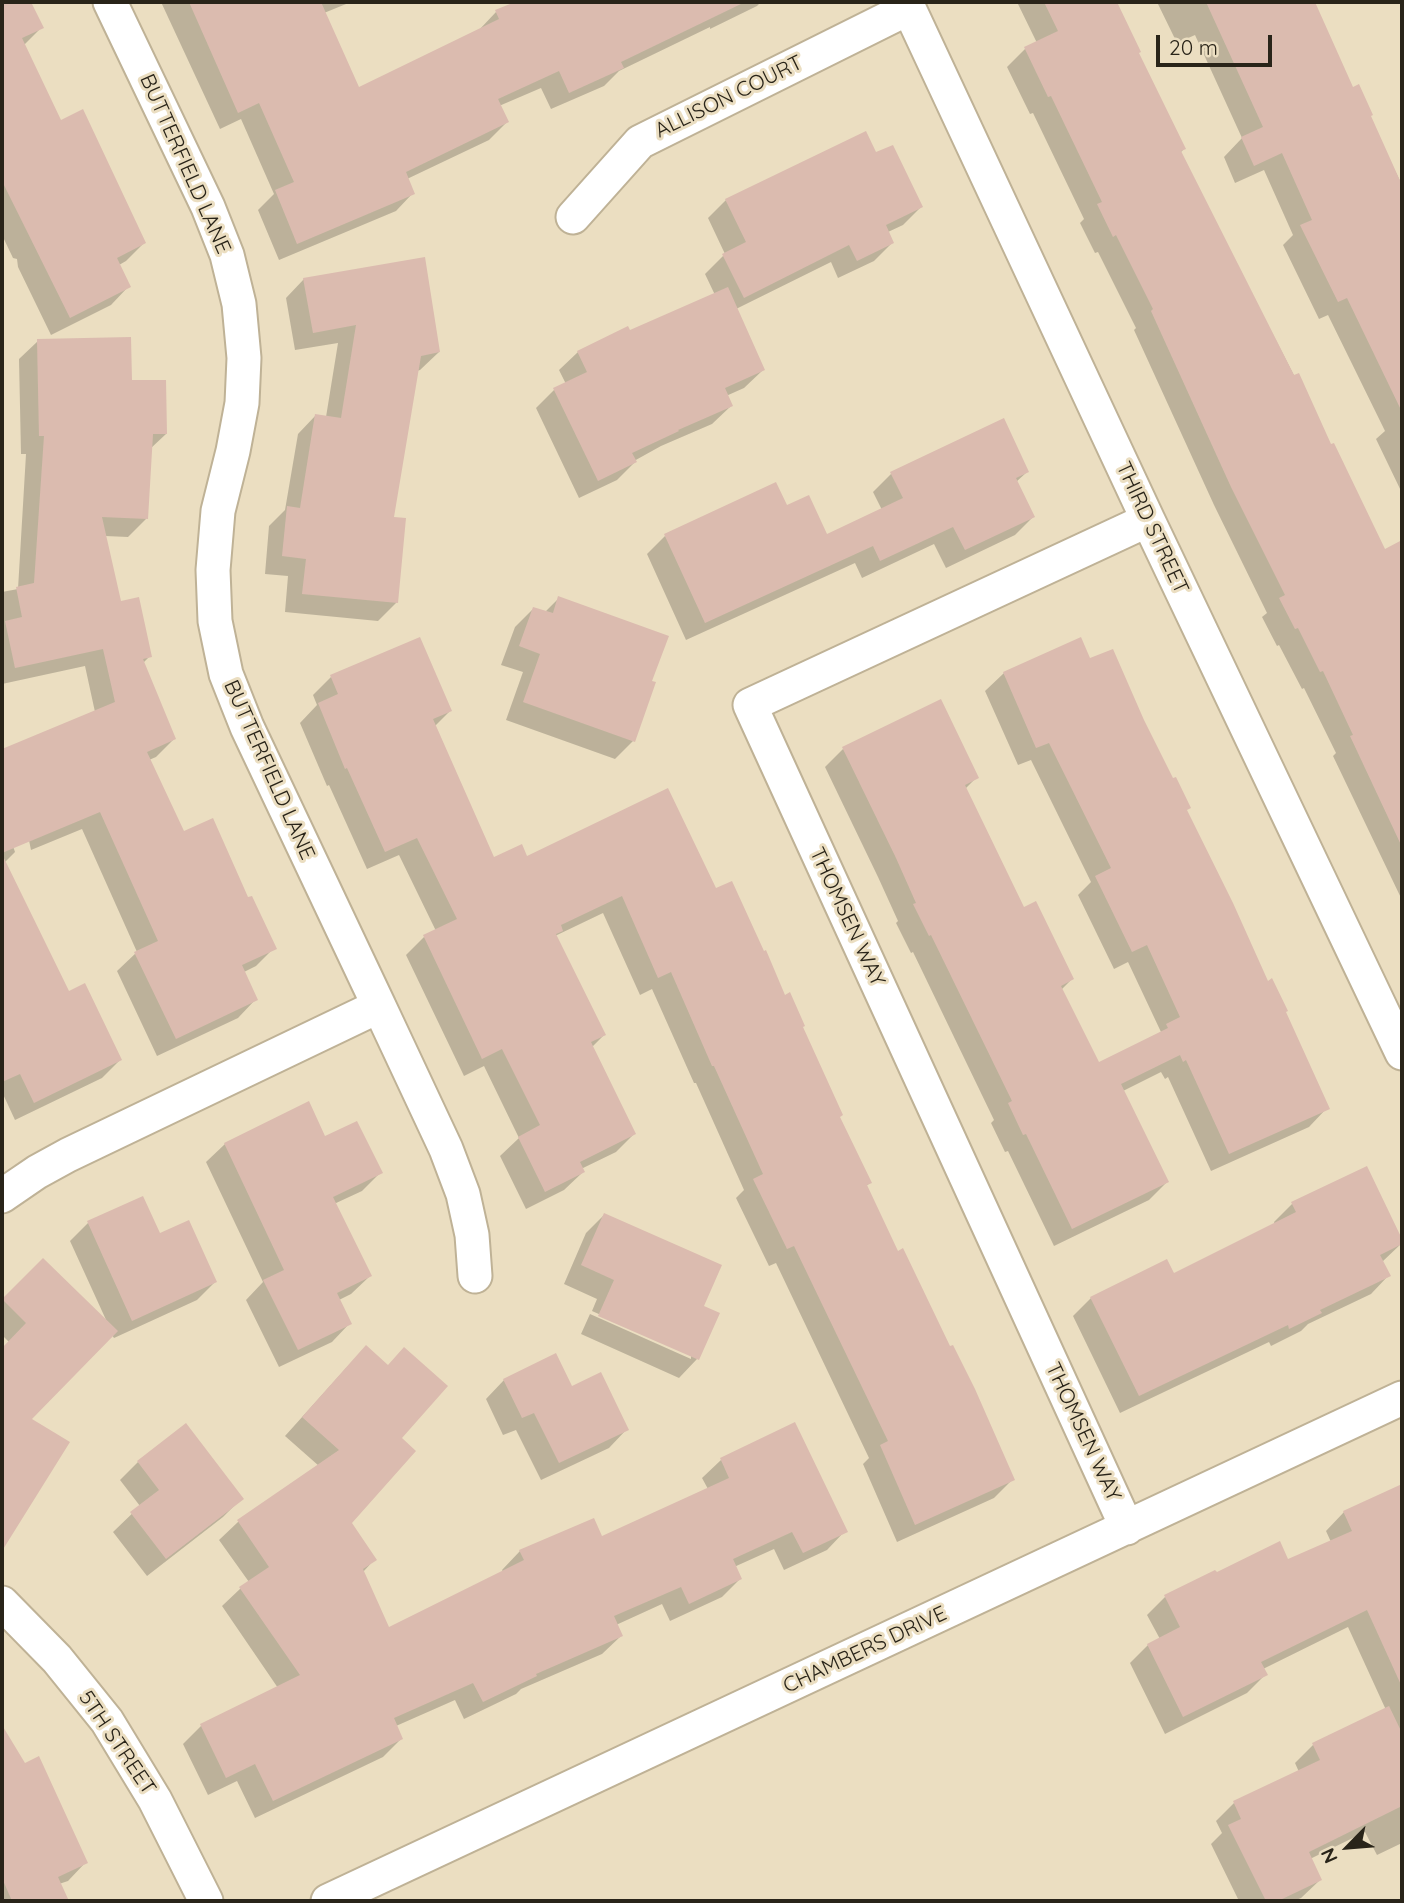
<!DOCTYPE html>
<html>
<head>
<meta charset="utf-8">
<style>
	body { margin:0 }
	#map { position:relative; width:1404px; height:1903px; overflow:hidden; background:#ebdec1; font-family:Quicksand,sans-serif }
	canvas { display:block }
	.frame { position:absolute; inset:0; border:4px solid #292419; pointer-events:none }
	.north { position:absolute; left:1313px; top:1812px; width:70px; height:70px; -webkit-text-stroke:5px #ebdec1; paint-order:stroke; rotate:245deg; font-size:19px; font-weight:700; line-height:28px; text-align:center; color:#292419 }
	.north::after { content:''; display:block; margin:auto; width:24px; height:32px; background:#292419; clip-path:polygon(50% 0,100% 100%,50% 72%,0 100%) }
	.scale { position:absolute; left:1156px; top:35px; width:116px; height:32px; box-sizing:border-box; border:4px solid #292419; border-top:0; padding-left:9px; font-size:21px; line-height:24px; white-space:nowrap; color:#292419; -webkit-text-stroke:5px #ebdec1; paint-order:stroke }
</style>
</head>
<body>
<div id="map">
<canvas width="1404" height="1903"></canvas>
<div class="frame"></div>
<div class="north">N</div>
<div class="scale">20 m</div>
</div>
<script>
const ctx = document.querySelector('canvas').getContext('2d');
ctx.lineJoin = 'round';
function fill(path, color) {
  ctx.fillStyle = color;
  ctx.fill(path, 'evenodd');
}
function poly(rows) {
  const path = new Path2D();
  for (const r of rows) {
    path.moveTo(r[0], r[1]);
    for (let i = 2; i < r.length; i += 2) path.lineTo(r[i], r[i + 1]);
  }
  return path;
}
function trace(path, color, width, dash) {
  ctx.strokeStyle = color;
  ctx.lineWidth = width;
  ctx.lineCap = dash ? 'butt' : 'round';
  ctx.setLineDash(dash || []);
  ctx.stroke(path);
}
function drawText(font, color, halo, rows, align = 'center') {
  ctx.font = font + ' Quicksand,sans-serif';
  ctx.lineWidth = 6;
  ctx.setLineDash([]);
  ctx.textBaseline = 'middle';
  ctx.strokeStyle = halo;
  ctx.fillStyle = color;
  for (const [text, x, y, turn = 0] of rows) {
    ctx.save();
    ctx.translate(x, y);
    ctx.rotate((+turn || 0) * Math.PI / 180);
    ctx.textAlign = isNaN(turn) ? turn : align;
    if (halo) ctx.strokeText(text, 0, 0);
    ctx.fillText(text, 0, 0);
    ctx.restore();
  }
}
const shadow = poly([
	[2,2,30,2,41,28,24,45,60,122,144,243,126,261,119,265,129,286,111,305,51,335,18,267,17,259,13,258,2,235],
	[161,2,351,2,324,13,358,89,479,30,496,12,519,2,761,2,757,6,710,29,710,27,619,71,604,86,551,109,541,88,499,106,507,122,489,140,407,179,413,193,396,211,279,260,258,210,274,194,241,119,220,129],
	[1017,2,1115,2,1139,51,1137,53,1184,149,1180,153,1384,551,1390,548,1402,572,1402,597,1396,604,1402,618,1402,900,1333,756,1336,753,1304,688,1302,689,1279,645,1277,646,1262,617,1267,613,1214,505,1134,330,1136,328,1098,252,1095,253,1080,223,1084,219,1033,113,1030,114,1007,67,1025,49,1037,43],
	[1157,2,1313,2,1352,89,1369,117,1402,185,1402,493,1376,439,1385,431,1328,315,1319,319,1283,245,1293,235,1264,170,1235,183,1224,157,1242,138,1195,35,1177,43],
	[876,155,921,207,903,225,888,232,892,243,874,261,838,278,831,262,736,309,763,370,744,388,726,396,731,406,712,424,661,446,634,461,635,462,617,480,579,498,536,408,554,390,566,384,559,370,578,352,629,332,715,295,705,274,725,254,708,218,726,200],
	[304,279,439,352,420,370,417,371,392,518,397,602,378,621,285,612,288,576,265,574,269,526,285,510,298,434,316,415,326,417,338,343,295,350,286,298],
	[38,341,130,382,166,434,150,449,146,519,128,537,105,536,119,603,150,656,143,663,174,739,156,757,149,760,183,833,247,900,274,948,256,966,244,972,256,999,238,1018,157,1056,117,971,137,952,82,829,31,850,12,758,95,712,85,666,2,684,2,592,18,589,26,454,21,454,19,359],
	[1027,472,1016,482,1033,517,1015,535,946,568,934,544,862,578,855,563,686,640,647,554,665,536,775,484,786,508,826,536,882,510,873,492,891,474],
	[559,598,650,682,633,741,615,759,506,720,523,672,501,665,515,627,533,609,545,612],
	[1089,660,1186,811,1268,983,1285,1013,1327,1108,1309,1127,1211,1171,1168,1077,1165,1079,1161,1072,1123,1091,1167,1182,1149,1200,1054,1246,1008,1151,1005,1152,991,1123,994,1120,913,952,911,953,896,923,898,921,878,877,825,767,843,749,977,777,965,789,1023,909,1072,979,1061,990,1098,1064,1161,1032,1128,962,1114,969,1078,895,1091,882,1031,760,1018,765,985,691,1004,673],
	[331,677,450,711,434,727,493,859,527,858,715,890,784,997,801,1027,838,1118,870,1183,865,1187,1012,1480,994,1498,897,1542,863,1464,869,1458,776,1263,769,1266,736,1198,744,1190,696,1083,694,1083,652,989,640,995,603,913,555,936,604,1035,592,1047,634,1134,616,1152,581,1169,583,1172,564,1190,526,1209,500,1156,519,1138,484,1066,464,1076,406,955,424,937,436,931,399,855,367,869,329,785,327,786,300,723,317,705,313,695],
	[2,814,15,852,4,863,68,994,120,1060,102,1078,15,1120,2,1092],
	[325,1138,380,1173,362,1191,334,1204,370,1276,351,1294,339,1300,350,1323,332,1342,279,1367,246,1300,263,1282,206,1162,225,1144],
	[1366,1168,1402,1243,1382,1262,1389,1275,1371,1294,1308,1324,1301,1331,1271,1346,1269,1342,1120,1413,1073,1316,1091,1298,1173,1275,1275,1225,1274,1222,1292,1204],
	[604,1215,701,1307,718,1314,697,1359,679,1378,581,1334,590,1314,691,1359,691,1355,592,1311,597,1299,564,1284,586,1233],
	[88,1223,159,1236,215,1282,197,1300,114,1338,112,1335,29,1419,18,1522,2,1538,2,1349,9,1342,2,1335,2,1302,43,1260,107,1322,70,1241],
	[348,1366,399,1438,350,1523,375,1559,363,1572,388,1629,503,1572,502,1570,520,1551,601,1538,708,1489,702,1478,721,1460,794,1424,845,1531,827,1550,784,1570,774,1549,734,1567,740,1579,722,1597,670,1621,662,1604,616,1625,621,1636,602,1654,521,1689,516,1694,464,1719,455,1700,396,1726,401,1739,383,1757,255,1818,237,1781,208,1795,183,1744,201,1726,278,1688,222,1606,241,1588,249,1582,219,1540,238,1522,319,1466,285,1436],
	[504,1380,571,1388,627,1429,609,1448,541,1480,516,1430,503,1435,486,1399],
	[138,1462,241,1499,223,1517,147,1576,113,1532,140,1506,120,1480],
	[1402,1485,1402,1843,1377,1855,1365,1832,1310,1859,1320,1880,1301,1898,1294,1901,1239,1901,1211,1844,1222,1833,1216,1821,1234,1803,1299,1772,1295,1763,1313,1745,1386,1710,1348,1627,1263,1669,1265,1675,1247,1693,1165,1734,1130,1663,1148,1645,1160,1639,1147,1615,1165,1597,1216,1574,1288,1561,1331,1542,1326,1531,1344,1512],
	[2,1728,86,1862,68,1881,59,1884,65,1896,60,1901,2,1901]
]);
const building = poly([
	[2,2,31,2,44,28,22,38,61,120,83,109,146,243,117,258,131,287,70,318,2,181],
	[189,2,321,2,359,87,499,19,495,10,515,2,745,2,621,62,624,68,569,93,559,71,498,99,509,122,406,172,415,194,297,244,275,190,294,182,259,103,238,113],
	[1044,2,1117,2,1141,52,1139,53,1186,149,1181,151,1294,375,1299,373,1331,444,1334,443,1385,549,1402,540,1402,847,1350,736,1353,735,1323,671,1320,672,1298,628,1295,629,1279,598,1285,595,1231,487,1151,311,1153,309,1116,235,1113,237,1097,204,1102,202,1051,96,1048,97,1024,47,1058,31],
	[1206,2,1315,2,1353,87,1359,84,1373,115,1371,116,1402,185,1402,412,1347,298,1338,302,1300,225,1312,220,1282,153,1254,166,1241,137,1263,127],
	[866,131,876,152,893,145,923,207,886,225,894,243,857,261,849,245,744,298,722,254,746,242,725,199],
	[425,257,440,352,421,356,394,517,406,518,398,603,302,594,306,559,282,556,287,506,300,508,315,414,341,418,356,325,313,333,303,278],
	[728,287,765,370,725,388,733,406,678,430,679,431,632,453,637,462,598,481,553,388,587,372,577,351,628,326,630,330],
	[131,337,132,380,166,380,167,434,153,434,148,519,102,517,121,601,139,597,152,657,143,659,176,739,147,752,184,831,213,818,248,897,252,896,277,949,242,965,258,1000,176,1039,134,952,158,941,100,812,2,853,2,749,115,702,103,649,15,668,5,621,22,617,16,587,34,583,44,436,39,436,37,339],
	[1004,418,1029,472,1016,478,1035,517,965,550,953,527,880,561,873,546,705,623,664,534,776,482,787,505,809,495,827,534,903,498,890,472],
	[558,596,669,636,652,681,656,682,635,742,523,702,540,654,519,646,533,607,553,613],
	[420,637,452,711,433,719,494,857,522,844,527,856,668,788,716,888,732,881,764,951,766,950,785,995,790,992,805,1026,803,1027,843,1115,840,1117,872,1183,867,1185,898,1251,903,1248,950,1346,953,1345,975,1389,1015,1480,915,1525,880,1445,888,1441,794,1246,787,1249,753,1179,763,1174,714,1066,712,1066,671,972,658,978,622,896,561,925,563,931,556,934,606,1035,591,1042,636,1134,580,1162,585,1172,545,1192,518,1137,540,1125,502,1049,482,1059,423,935,457,919,417,838,385,852,347,768,345,769,318,703,338,694,330,675],
	[1081,637,1090,658,1113,649,1144,720,1173,778,1176,777,1191,808,1187,810,1233,903,1268,981,1272,978,1288,1011,1286,1012,1330,1109,1229,1154,1186,1060,1183,1062,1180,1055,1121,1084,1169,1182,1072,1229,1026,1134,1023,1135,1008,1103,1012,1101,931,935,929,936,913,904,916,903,896,858,842,747,941,699,979,778,965,785,1024,907,1036,901,1074,979,1061,986,1099,1062,1168,1028,1166,1024,1180,1017,1147,945,1132,952,1095,876,1111,868,1049,743,1036,748,1003,672],
	[2,854,69,991,85,983,122,1060,34,1103,20,1074,2,1082],
	[309,1101,325,1136,357,1121,383,1173,333,1197,372,1276,337,1293,352,1324,298,1350,263,1280,284,1270,224,1143],
	[1367,1166,1402,1239,1402,1244,1380,1255,1391,1276,1320,1310,1322,1313,1289,1329,1288,1325,1139,1396,1090,1297,1167,1259,1174,1273,1296,1212,1291,1202],
	[143,1196,160,1233,189,1220,217,1282,132,1321,87,1221],
	[604,1213,722,1265,704,1306,720,1313,699,1360,598,1316,614,1280,581,1265],
	[43,1258,118,1331,32,1419,70,1442,2,1551,2,1348,26,1323,2,1299],
	[366,1345,388,1365,404,1347,448,1386,402,1438,416,1451,352,1523,377,1560,363,1569,389,1627,524,1560,519,1550,594,1518,602,1536,729,1478,720,1458,795,1422,848,1532,803,1553,792,1532,733,1559,742,1579,689,1604,681,1587,614,1616,623,1636,536,1674,537,1676,483,1702,473,1683,394,1718,403,1739,273,1801,255,1764,226,1778,200,1724,300,1675,239,1587,269,1567,237,1520,339,1450,302,1417],
	[556,1353,572,1386,601,1372,629,1430,559,1463,534,1413,522,1418,503,1379],
	[186,1423,244,1499,166,1559,130,1512,159,1490,137,1461],
	[1402,1484,1402,1687,1367,1610,1261,1662,1268,1675,1183,1717,1147,1644,1180,1627,1164,1595,1215,1570,1217,1572,1280,1541,1288,1559,1352,1531,1343,1511],
	[1389,1706,1402,1733,1402,1806,1309,1852,1322,1880,1278,1901,1266,1901,1228,1825,1241,1819,1233,1801,1320,1760,1312,1743],
	[2,1725,25,1763,39,1756,88,1863,58,1877,69,1901,12,1901,2,1878]
]);
const street = poly([
	[906,2,1148,520,1402,1053],
	[573,217,640,142,909,8],
	[379,1006,446,1149,463,1194,472,1235,475,1276],
	[2,1196,37,1172,68,1155,379,1006,247,727,226,674,215,621,213,570,218,511,233,451,242,403,244,358,239,304,227,255,208,207,110,2],
	[1127,1528,750,705,1148,520],
	[2,1603,57,1659,107,1721,155,1800,206,1901],
	[328,1901,1402,1398]
]);
const streetNames = [
	["ALLISON COURT",729,97,-26],
	["BUTTERFIELD LANE",185,164,66],
	["THIRD STREET",1152,528,65],
	["BUTTERFIELD LANE",269,770,66],
	["THOMSEN WAY",847,917,65],
	["THOMSEN WAY",1083,1432,65],
	["CHAMBERS DRIVE",865,1650,-25],
	["5TH STREET",117,1743,56]
];
fill(shadow, '#0003');
fill(building, '#dbbbaf');
trace(street, '#bfb296', 37);
trace(street, '#fff', 33);
drawText('21px', '#292419', '#ebdec1', streetNames);
</script>
</body>
</html>
